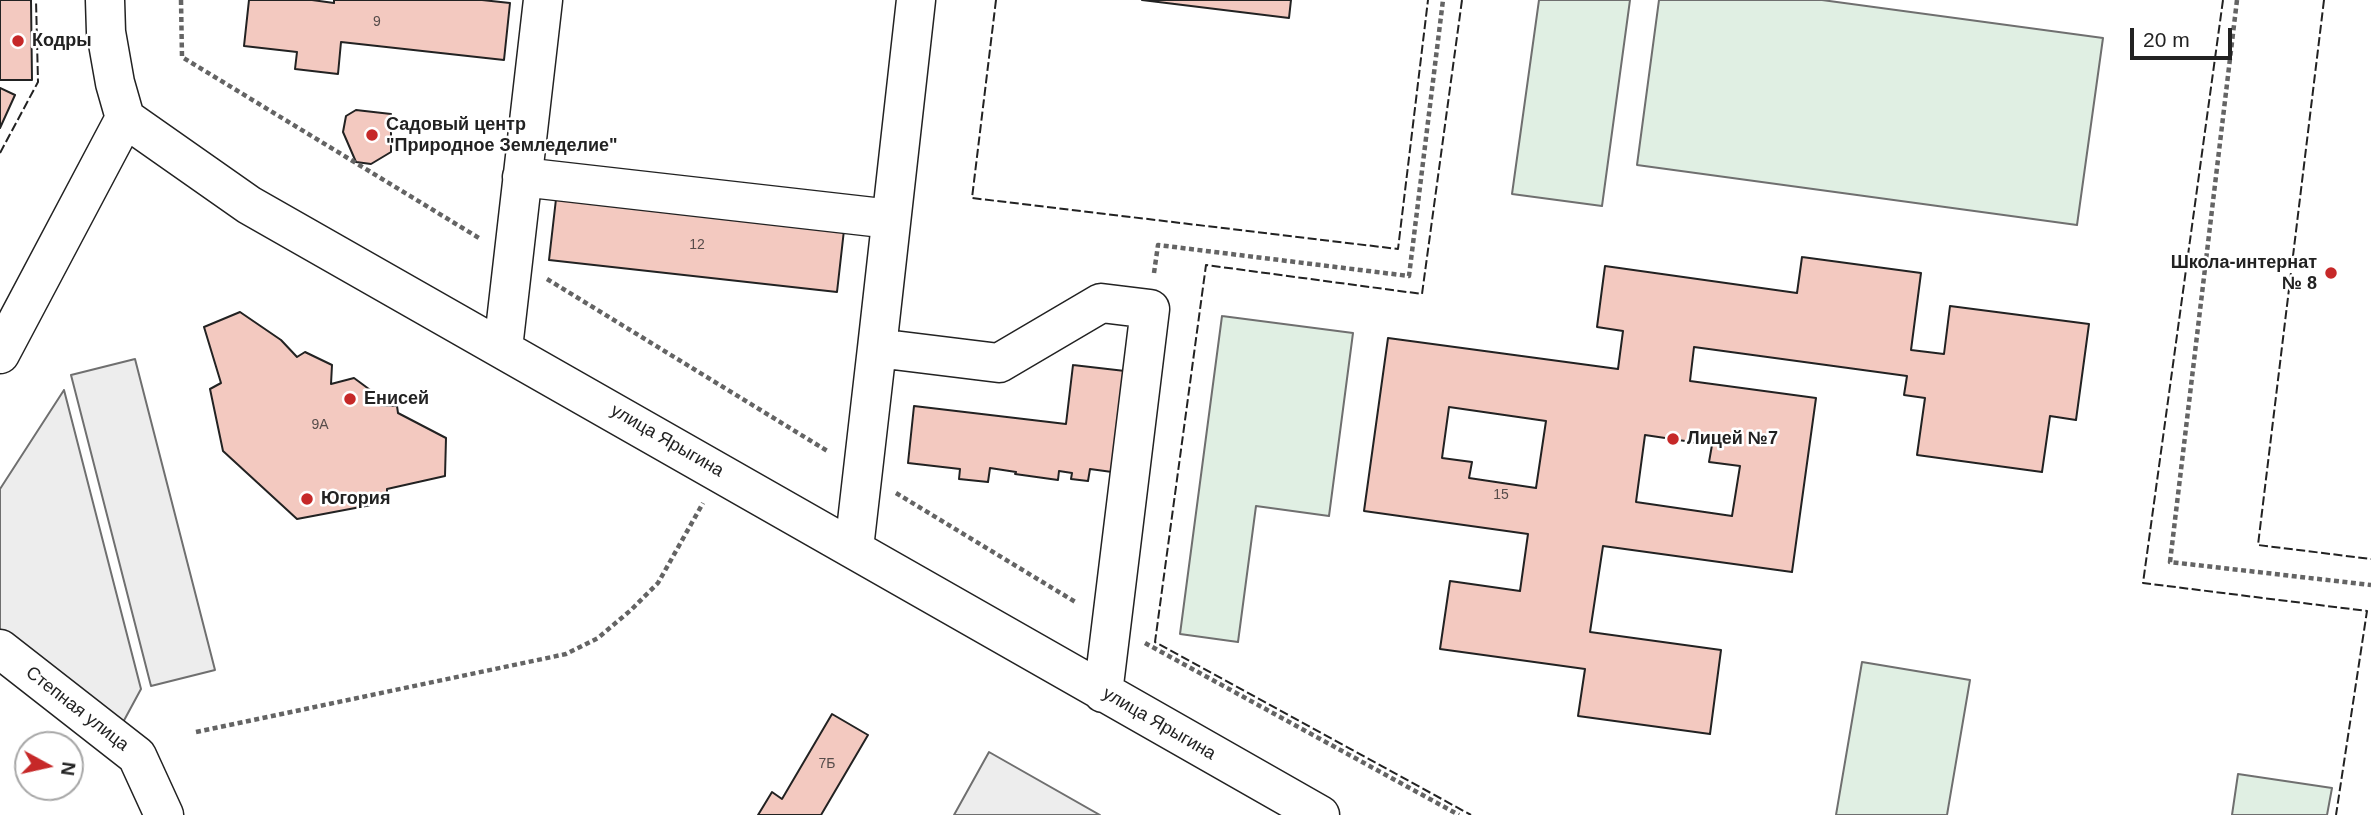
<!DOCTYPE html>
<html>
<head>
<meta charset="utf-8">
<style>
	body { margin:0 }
	#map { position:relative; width:2371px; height:815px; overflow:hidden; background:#fff; font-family:Helvetica,sans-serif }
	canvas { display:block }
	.north { position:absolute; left:14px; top:731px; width:70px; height:70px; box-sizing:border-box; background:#fff; border:2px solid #a7a7a7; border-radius:50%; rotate:98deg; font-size:19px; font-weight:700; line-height:28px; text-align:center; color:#222 }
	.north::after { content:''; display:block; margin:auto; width:24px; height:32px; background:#c62828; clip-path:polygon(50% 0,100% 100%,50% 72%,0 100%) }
	.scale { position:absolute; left:2130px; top:28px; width:102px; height:32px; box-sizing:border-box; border:4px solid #222; border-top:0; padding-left:9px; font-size:21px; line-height:24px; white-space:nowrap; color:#222; -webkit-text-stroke:5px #fff; paint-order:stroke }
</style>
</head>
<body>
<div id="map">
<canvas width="2371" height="815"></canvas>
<div class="north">N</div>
<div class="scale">20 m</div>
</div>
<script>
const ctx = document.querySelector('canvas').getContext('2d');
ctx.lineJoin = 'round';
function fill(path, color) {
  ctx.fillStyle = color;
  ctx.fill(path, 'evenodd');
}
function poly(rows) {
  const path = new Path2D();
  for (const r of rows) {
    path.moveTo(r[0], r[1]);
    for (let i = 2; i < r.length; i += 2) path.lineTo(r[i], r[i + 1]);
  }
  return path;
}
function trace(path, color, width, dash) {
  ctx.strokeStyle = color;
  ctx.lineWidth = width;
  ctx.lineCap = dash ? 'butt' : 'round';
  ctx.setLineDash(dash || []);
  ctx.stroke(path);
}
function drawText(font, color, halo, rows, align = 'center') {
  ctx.font = font + ' Helvetica,sans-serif';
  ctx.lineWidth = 5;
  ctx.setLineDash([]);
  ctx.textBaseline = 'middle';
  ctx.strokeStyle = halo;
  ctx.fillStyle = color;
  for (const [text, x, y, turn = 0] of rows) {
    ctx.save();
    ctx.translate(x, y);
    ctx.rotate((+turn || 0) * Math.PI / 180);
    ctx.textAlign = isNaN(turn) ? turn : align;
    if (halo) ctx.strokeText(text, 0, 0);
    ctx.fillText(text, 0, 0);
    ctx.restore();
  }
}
const green = poly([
	[1539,0,1630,0,1602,206,1512,194,1539,0],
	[1659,0,1822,0,2103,38,2077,225,1637,165,1659,0],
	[1222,316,1353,333,1329,516,1256,506,1238,642,1180,634,1222,316],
	[1862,662,1970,680,1947,815,1836,815,1862,662],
	[2238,774,2332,788,2327,815,2232,815,2238,774]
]);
const parking = poly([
	[135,359,215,670,151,686,71,375,135,359],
	[64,390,141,689,121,726,0,629,0,489,64,390],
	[989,752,1100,815,954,815,989,752]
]);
const building = poly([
	[0,0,31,0,32,80,0,80,0,0],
	[249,0,312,0,334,3,334,0,482,0,510,3,504,60,341,42,338,74,295,69,297,52,244,46,249,0],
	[1142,0,1291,0,1289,18,1142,0],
	[0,88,15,95,0,128,0,88],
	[356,110,391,114,391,152,371,164,356,162,343,132,346,116,356,110],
	[556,199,844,230,837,292,549,260,556,199],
	[1802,257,1921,273,1911,350,1944,354,1950,306,2089,324,2076,420,2050,416,2042,472,1917,455,1925,398,1904,395,1907,376,1694,347,1690,381,1816,398,1792,572,1603,546,1590,632,1721,650,1710,734,1578,716,1585,669,1440,649,1450,581,1520,591,1528,534,1364,511,1388,338,1618,369,1623,331,1597,327,1605,266,1797,293,1802,257],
	[1449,407,1546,421,1536,488,1469,478,1472,462,1442,458,1449,407],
	[1645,435,1712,445,1709,462,1740,466,1732,516,1636,502,1645,435],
	[240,312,281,340,297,357,305,352,332,365,331,384,354,378,377,395,379,405,397,406,398,413,446,438,445,476,387,489,387,502,297,519,223,451,210,389,221,383,204,327,240,312],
	[1073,365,1125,371,1112,472,1090,469,1088,481,1071,479,1072,473,1059,471,1058,480,1015,474,1016,472,990,468,988,482,959,479,960,469,908,463,914,406,1066,424,1073,365],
	[832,714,868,735,821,815,758,815,772,792,782,799,832,714]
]);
const path = poly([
	[181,0,182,57,479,238],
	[2237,0,2170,562,2371,585],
	[1154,273,1158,245,1409,276,1443,0],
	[547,279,829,452],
	[896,493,1077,603],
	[1145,643,1459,815],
	[196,732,566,654,598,638,631,610,658,583,703,503]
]);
const minor = poly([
	[105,0,106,32,115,83,125,118,249,205,1320,815],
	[522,177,891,219],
	[503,348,543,0],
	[877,348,916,0],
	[0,354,125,118],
	[854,548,877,348,999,363,1101,303,1150,309,1103,693],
	[0,649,137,756,164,815]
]);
const fence = poly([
	[996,0,972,198,1398,249,1428,0],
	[1462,0,1422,294,1206,265,1155,642,1471,815],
	[2223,0,2143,583,2367,611,2336,815],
	[2324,0,2258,545,2371,559],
	[0,153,38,82,36,0]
]);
const markers = [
	[18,41,7,"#c62828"],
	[372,135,7,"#c62828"],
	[2331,273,7,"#c62828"],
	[350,399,7,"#c62828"],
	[1673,439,7,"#c62828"],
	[307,499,7,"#c62828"]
];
const numberNames = [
	["9",377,22],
	["12",697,245],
	["9А",320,425],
	["15",1501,495],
	["7Б",827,764]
];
const poiNames = [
	["Кодры",32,41],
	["Садовый центр",386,125],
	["\"Природное Земледелие\"",386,146],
	["Школа-интернат",2317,263,"right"],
	["№ 8",2317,284,"right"],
	["Енисей",364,399],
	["Лицей №7",1687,439],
	["Югория",321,499]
];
const streetNames = [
	["улица Ярыгина",667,441,30],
	["Степная улица",77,709,38],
	["улица Ярыгина",1159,724,30]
];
fill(green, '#e0efe3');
trace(green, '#6f6f6f', 2);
fill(parking, '#ededed');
trace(parking, '#6f6f6f', 2);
fill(building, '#f3c9c0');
trace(building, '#222', 2);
trace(minor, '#222', 41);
trace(path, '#646464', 4.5, [5, 3.5]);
trace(minor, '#fff', 38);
trace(fence, '#222', 2, [9, 3.5]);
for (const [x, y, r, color] of markers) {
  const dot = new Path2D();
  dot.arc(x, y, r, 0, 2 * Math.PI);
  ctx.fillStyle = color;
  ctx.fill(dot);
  trace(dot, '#fff', 2.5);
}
drawText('14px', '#564c4a', null, numberNames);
drawText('bold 18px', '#222', '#fff', poiNames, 'left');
drawText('18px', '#222', '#fff', streetNames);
</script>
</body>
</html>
